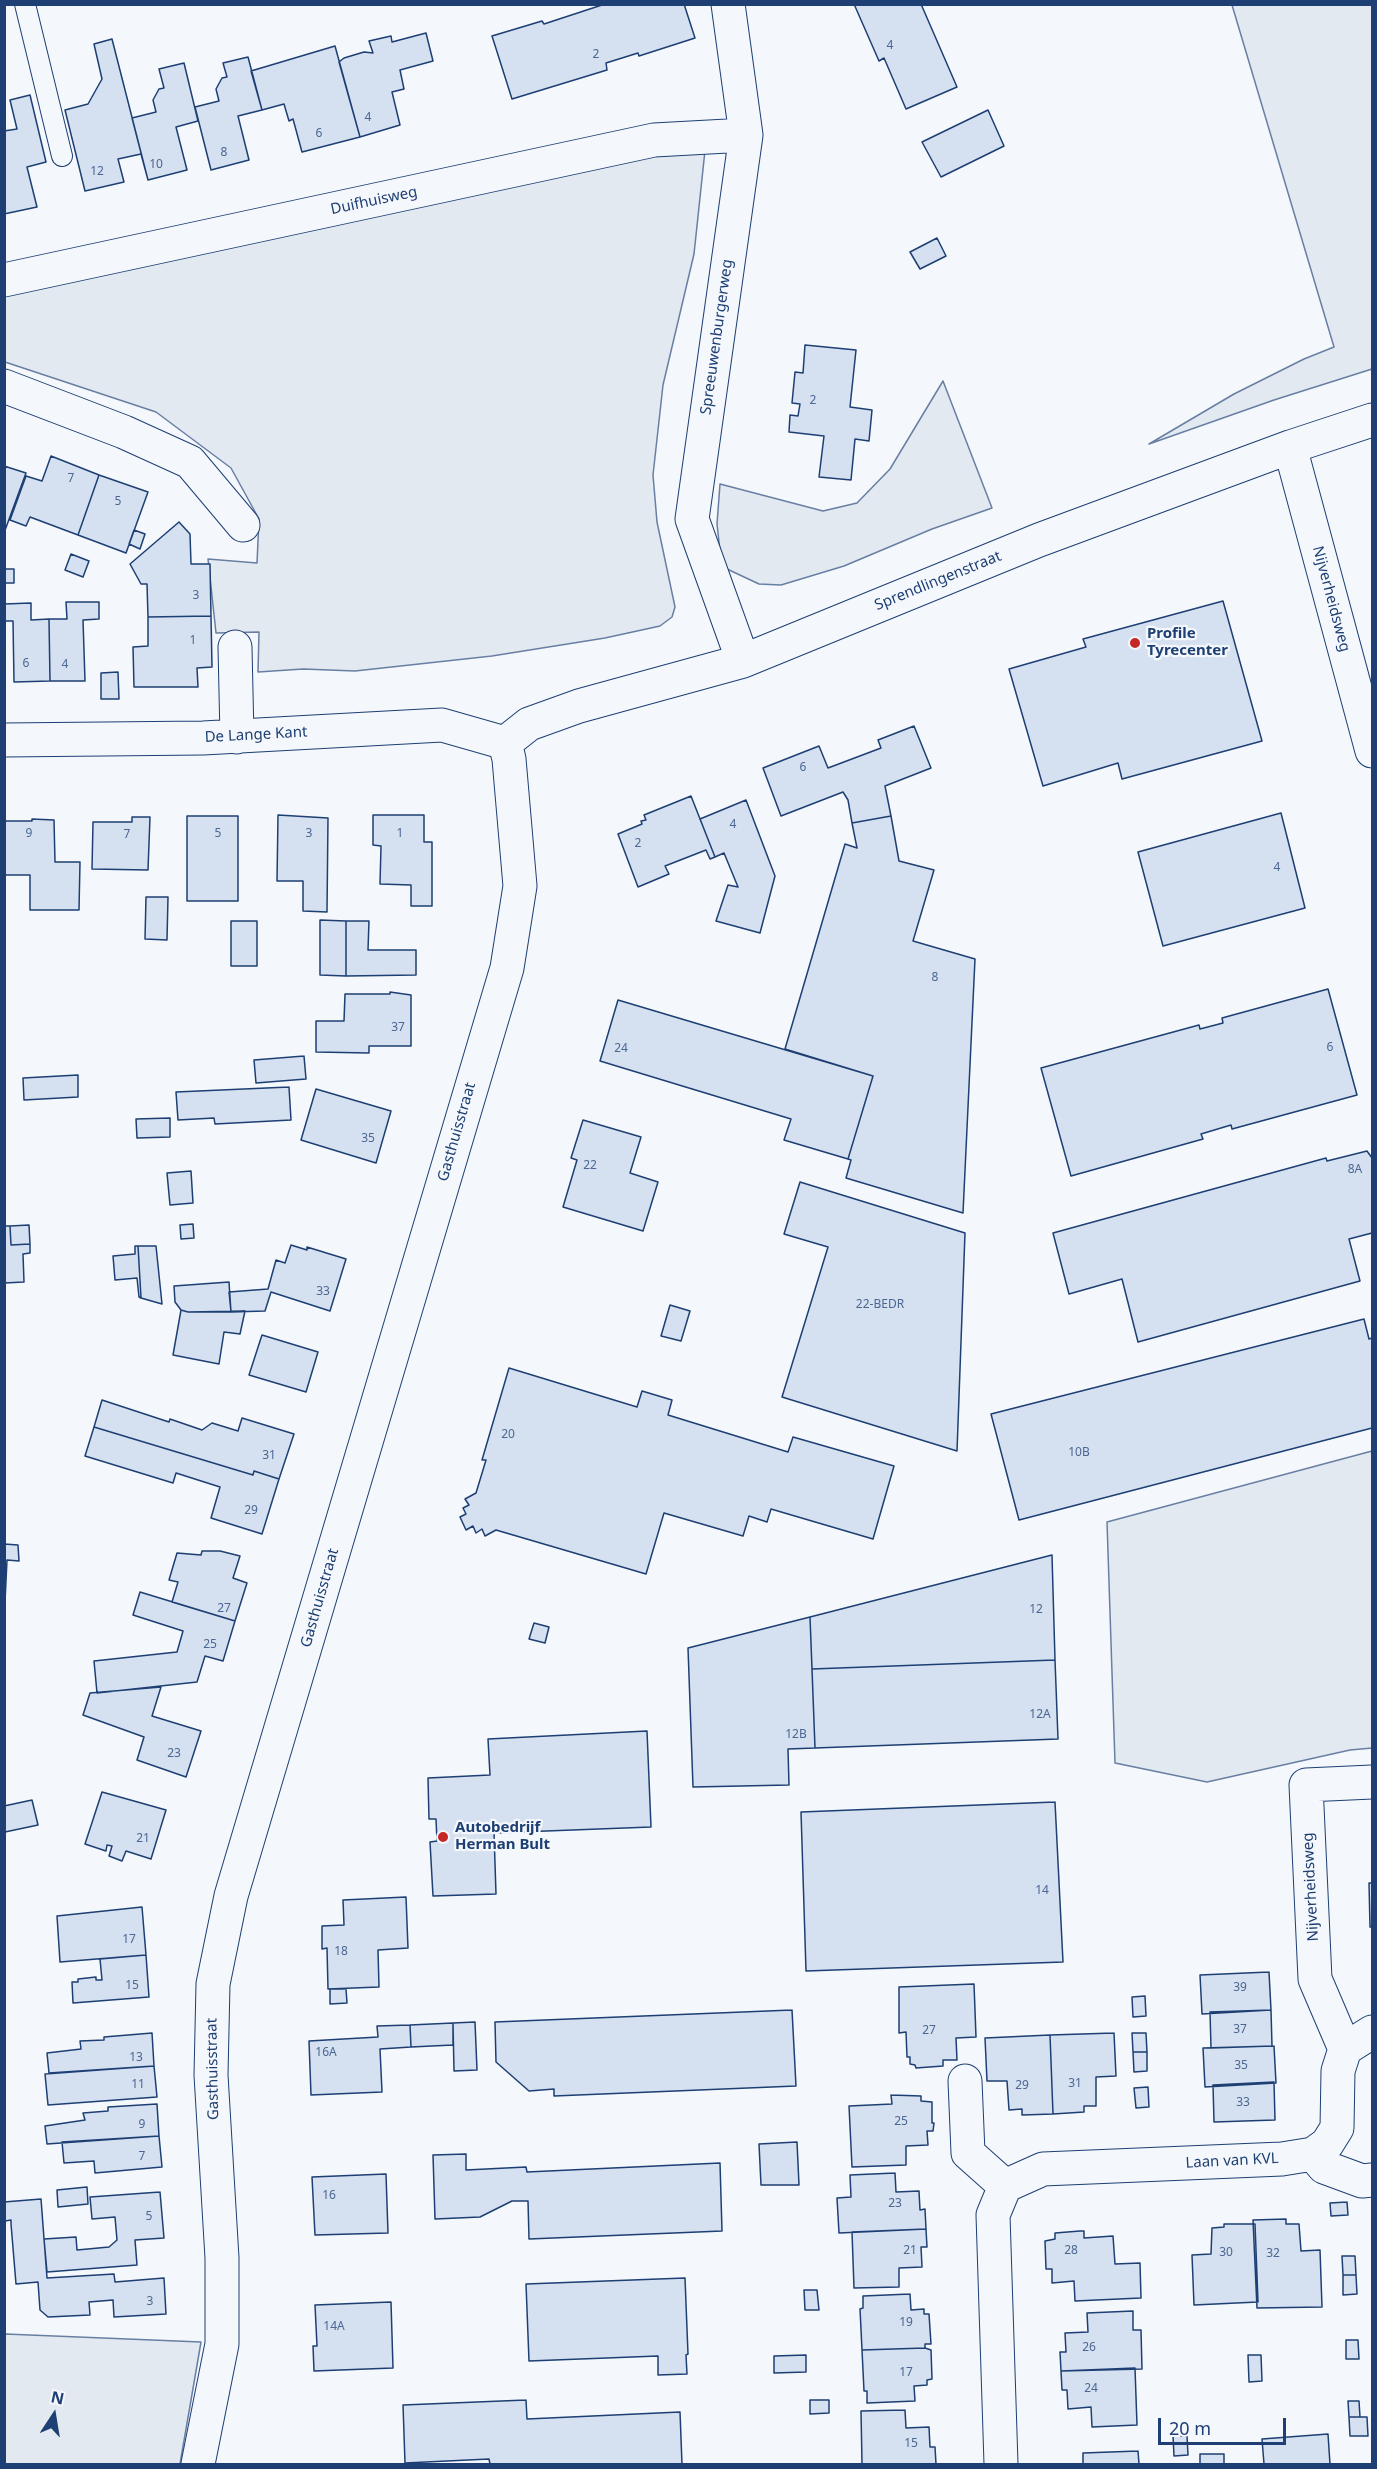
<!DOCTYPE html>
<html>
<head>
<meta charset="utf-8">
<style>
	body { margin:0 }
	#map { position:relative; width:1377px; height:2469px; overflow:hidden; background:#f4f7fb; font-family:"Noto Sans",sans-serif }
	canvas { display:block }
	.frame { position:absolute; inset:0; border:6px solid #1d3f73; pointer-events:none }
	.north { position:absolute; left:24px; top:2385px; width:60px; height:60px; -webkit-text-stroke:4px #f4f7fb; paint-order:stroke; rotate:12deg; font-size:16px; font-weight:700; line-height:24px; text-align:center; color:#1d3f73 }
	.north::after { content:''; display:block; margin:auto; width:21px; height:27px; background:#1d3f73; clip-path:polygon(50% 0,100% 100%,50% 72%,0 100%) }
	.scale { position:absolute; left:1158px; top:2418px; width:128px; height:27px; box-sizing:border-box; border:3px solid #1d3f73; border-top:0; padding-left:8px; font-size:18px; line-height:21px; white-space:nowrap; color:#1d3f73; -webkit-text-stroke:4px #f4f7fb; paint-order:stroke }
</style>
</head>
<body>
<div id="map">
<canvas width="1377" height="2469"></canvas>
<div class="frame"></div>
<div class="north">N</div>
<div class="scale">20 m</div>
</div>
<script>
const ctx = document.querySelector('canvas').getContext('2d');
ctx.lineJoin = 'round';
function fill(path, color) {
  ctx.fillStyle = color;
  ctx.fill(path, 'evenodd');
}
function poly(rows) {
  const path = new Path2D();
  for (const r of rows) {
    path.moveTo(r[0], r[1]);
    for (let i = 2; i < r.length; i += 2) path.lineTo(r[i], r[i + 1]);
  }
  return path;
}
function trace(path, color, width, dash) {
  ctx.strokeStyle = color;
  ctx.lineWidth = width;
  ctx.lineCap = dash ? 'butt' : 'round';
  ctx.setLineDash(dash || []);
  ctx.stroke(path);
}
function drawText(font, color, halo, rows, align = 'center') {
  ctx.font = font + ' "Noto Sans",sans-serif';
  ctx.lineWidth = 4.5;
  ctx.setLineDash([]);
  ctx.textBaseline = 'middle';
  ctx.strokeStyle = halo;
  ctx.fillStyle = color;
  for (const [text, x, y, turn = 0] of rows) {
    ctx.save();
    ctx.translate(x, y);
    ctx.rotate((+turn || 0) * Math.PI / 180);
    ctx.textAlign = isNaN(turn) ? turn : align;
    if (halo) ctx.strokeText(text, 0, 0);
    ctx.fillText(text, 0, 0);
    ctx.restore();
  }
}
const green = poly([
	[1232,5,1372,5,1372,369,1274,400,1149,444,1234,394,1304,359,1334,347,1232,5],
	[706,141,694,254,663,385,653,475,657,522,675,607,672,617,660,626,605,638,492,656,355,671,303,669,258,672,259,632,216,633,208,559,257,563,259,519,231,468,156,412,5,362,5,292,706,141],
	[943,381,992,508,932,529,844,566,781,585,759,584,727,569,720,551,717,524,720,484,823,511,857,503,890,469,943,381],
	[1372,1451,1372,1748,1350,1750,1207,1782,1115,1763,1107,1522,1372,1451],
	[5,2334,201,2342,180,2464,5,2464,5,2334]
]);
const building = poly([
	[605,4,684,4,695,38,639,56,638,53,606,63,607,70,512,99,492,36,542,21,544,24,605,4],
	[854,4,921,4,957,87,906,109,884,58,879,61,854,4],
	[426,33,433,61,400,70,404,89,392,92,400,125,360,137,339,62,344,58,364,52,373,53,369,41,391,36,392,42,426,33],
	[112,39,148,180,141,154,118,159,124,182,85,191,65,110,88,104,102,79,94,44,112,39],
	[335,46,360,137,302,152,293,119,289,121,284,104,262,110,251,71,335,46],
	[248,57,262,110,238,116,249,160,211,170,195,107,219,101,216,89,222,78,227,77,223,63,248,57],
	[184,63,198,121,176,127,187,170,148,180,132,118,156,112,153,100,159,89,164,88,159,69,184,63],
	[30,95,46,162,27,167,37,207,4,214,4,131,17,129,10,100,30,95],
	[988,110,1004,146,941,177,922,142,988,110],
	[937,238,946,256,920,269,910,252,937,238],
	[805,345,856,350,850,407,872,410,869,441,855,439,851,480,819,477,824,436,789,432,790,415,798,416,800,404,792,403,795,372,803,373,805,345],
	[51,456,99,475,78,535,30,517,26,526,10,520,26,476,42,481,51,456],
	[4,466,26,473,4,533,4,466],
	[99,475,148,492,126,553,78,535,99,475],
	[179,522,190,534,191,564,210,564,211,616,148,617,147,584,141,584,130,564,179,522],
	[134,530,145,534,140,549,129,544,134,530],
	[71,554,89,561,83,577,65,570,71,554],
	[4,569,14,569,14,583,4,583,4,569],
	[1223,601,1262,741,1122,779,1118,763,1043,786,1009,669,1086,647,1083,639,1223,601],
	[66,602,99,602,99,619,83,620,85,681,50,681,49,619,67,619,66,602],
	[31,603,31,620,49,619,50,681,14,682,13,621,4,621,4,604,31,603],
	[211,616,212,667,197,668,198,687,134,687,133,647,148,646,148,617,211,616],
	[118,672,119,699,101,699,101,673,118,672],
	[914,726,931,768,885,786,891,816,852,823,848,800,843,792,781,816,763,768,819,746,828,768,881,748,878,740,914,726],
	[691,796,715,857,710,859,706,850,665,866,669,874,638,887,618,834,642,824,641,821,646,820,644,815,691,796],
	[746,800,775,876,760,933,716,921,728,885,738,887,724,853,715,857,700,819,746,800],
	[1281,813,1305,908,1163,946,1138,852,1281,813],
	[278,815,328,818,327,912,303,911,303,881,277,881,278,815],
	[373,815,424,815,424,842,432,842,432,906,411,906,411,885,380,884,381,846,373,845,373,815],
	[187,816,238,816,238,901,187,901,187,816],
	[891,816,899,861,934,870,913,941,975,959,963,1213,846,1178,851,1160,848,1159,873,1076,785,1049,845,844,857,848,852,823,891,816],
	[132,817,150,817,148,870,92,869,93,822,132,822,132,817],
	[32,819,54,820,55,862,80,862,79,910,30,910,30,875,5,875,5,821,32,821,32,819],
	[146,897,168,897,167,940,145,939,146,897],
	[320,920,346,921,346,976,320,975,320,920],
	[231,921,257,921,257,966,231,966,231,921],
	[346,921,369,921,368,950,416,950,416,975,346,976,346,921],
	[1328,989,1357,1095,1232,1129,1231,1125,1201,1134,1203,1139,1071,1176,1041,1068,1199,1025,1200,1029,1223,1023,1222,1018,1328,989],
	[390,992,411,995,411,1046,369,1046,369,1053,316,1052,316,1021,344,1021,345,994,390,994,390,992],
	[618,1000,873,1076,848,1159,784,1140,791,1119,600,1061,618,1000],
	[304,1056,306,1079,256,1083,254,1060,304,1056],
	[78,1075,78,1097,24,1100,23,1078,78,1075],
	[289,1087,291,1120,215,1124,214,1118,178,1120,176,1092,289,1087],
	[316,1089,391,1111,376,1163,301,1140,316,1089],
	[170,1118,170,1137,137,1138,136,1119,170,1118],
	[583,1120,641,1137,630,1173,658,1182,643,1231,563,1207,577,1160,571,1158,583,1120],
	[1367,1151,1372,1158,1372,1233,1349,1239,1360,1281,1138,1342,1122,1279,1069,1294,1053,1233,1326,1158,1327,1161,1367,1151],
	[191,1171,193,1203,170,1205,167,1173,191,1171],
	[800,1182,965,1233,957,1451,782,1397,828,1247,784,1234,800,1182],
	[193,1224,194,1238,181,1239,180,1225,193,1224],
	[29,1225,30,1244,11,1245,10,1226,29,1225],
	[4,1226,10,1226,11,1245,30,1244,30,1253,23,1254,24,1282,4,1283,4,1226],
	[291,1245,307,1250,307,1247,346,1259,330,1311,271,1292,265,1311,231,1312,229,1292,268,1289,276,1260,285,1263,291,1245],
	[135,1246,138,1246,141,1298,139,1297,137,1278,115,1280,113,1256,135,1254,135,1246],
	[138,1246,156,1246,162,1304,141,1298,138,1246],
	[229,1282,231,1312,188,1312,181,1310,175,1302,174,1286,229,1282],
	[670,1305,690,1311,681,1341,661,1336,670,1305],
	[181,1310,188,1312,245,1311,240,1334,224,1332,219,1364,173,1355,181,1310],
	[1364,1319,1369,1339,1372,1338,1372,1428,1019,1520,991,1414,1364,1319],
	[262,1335,318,1352,306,1392,249,1375,262,1335],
	[509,1368,637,1407,642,1391,672,1400,668,1415,788,1452,793,1437,894,1466,873,1539,771,1509,767,1522,749,1516,743,1536,664,1513,646,1574,496,1530,485,1536,482,1529,476,1533,473,1526,466,1530,460,1517,466,1514,463,1508,469,1505,465,1499,476,1493,486,1460,482,1460,509,1368],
	[102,1400,169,1422,170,1419,202,1430,212,1423,238,1431,242,1418,294,1434,279,1479,254,1471,253,1475,94,1427,102,1400],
	[94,1427,253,1475,254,1471,279,1479,262,1534,211,1518,220,1487,176,1473,173,1483,85,1456,94,1427],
	[4,1544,18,1545,19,1561,7,1560,5,1602,4,1544],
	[202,1551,220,1551,240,1556,233,1578,247,1583,235,1621,172,1602,178,1582,169,1580,177,1553,201,1555,202,1551],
	[1052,1555,1055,1660,812,1669,810,1617,1052,1555],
	[140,1592,235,1621,223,1661,205,1656,197,1682,97,1693,94,1661,177,1652,183,1631,133,1615,140,1592],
	[810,1617,815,1748,788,1749,789,1785,693,1787,688,1648,810,1617],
	[534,1623,549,1627,545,1643,529,1639,534,1623],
	[1055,1660,1058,1739,815,1748,812,1669,1055,1660],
	[161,1687,152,1716,201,1731,186,1777,137,1760,144,1737,83,1715,90,1693,161,1687],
	[647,1731,651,1827,494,1833,496,1894,433,1896,430,1842,437,1841,436,1819,429,1819,428,1778,490,1775,488,1739,647,1731],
	[102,1792,166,1810,151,1859,126,1851,122,1861,109,1856,112,1846,107,1845,106,1851,85,1844,102,1792],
	[32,1800,38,1825,5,1832,4,1806,32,1800],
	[1055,1802,1063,1962,806,1971,801,1812,1055,1802],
	[1369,1883,1372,1883,1372,1927,1370,1927,1369,1883],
	[406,1897,408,1948,378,1950,379,1987,328,1989,327,1948,322,1949,322,1926,344,1925,343,1900,406,1897],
	[142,1907,146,1955,60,1962,57,1916,142,1907],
	[146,1955,149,1997,73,2003,72,1982,78,1982,78,1979,96,1977,96,1980,102,1980,100,1959,146,1955],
	[1269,1972,1271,2010,1202,2014,1200,1975,1269,1972],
	[974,1984,976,2037,956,2038,957,2060,943,2060,943,2066,916,2068,915,2065,910,2064,910,2057,907,2057,906,2032,899,2033,899,1987,974,1984],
	[330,1989,346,1989,347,2003,330,2004,330,1989],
	[1145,1996,1146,2016,1133,2017,1132,1997,1145,1996],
	[792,2010,796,2086,554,2096,554,2089,529,2091,496,2062,495,2022,792,2010],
	[1271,2010,1272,2046,1211,2048,1210,2012,1271,2010],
	[475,2022,477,2070,454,2071,453,2023,475,2022],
	[453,2023,453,2045,411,2047,410,2025,453,2023],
	[410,2025,411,2047,380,2049,382,2092,311,2095,309,2041,378,2037,377,2026,410,2025],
	[152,2033,154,2066,49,2073,47,2053,81,2049,80,2041,104,2040,104,2037,152,2033],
	[1114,2033,1116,2076,1096,2077,1096,2106,1084,2106,1084,2112,1053,2114,1050,2035,1114,2033],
	[1132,2033,1146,2033,1147,2052,1133,2052,1132,2033],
	[1050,2035,1053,2114,1022,2115,1022,2109,1009,2110,1007,2081,987,2081,985,2038,1050,2035],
	[1274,2046,1276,2083,1205,2087,1203,2048,1274,2046],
	[1133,2052,1147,2052,1147,2071,1134,2072,1133,2052],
	[154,2066,157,2097,48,2105,45,2074,154,2066],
	[1274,2082,1275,2120,1214,2122,1213,2085,1274,2082],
	[1148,2087,1149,2107,1136,2108,1134,2088,1148,2087],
	[891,2095,921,2096,921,2101,932,2102,932,2123,934,2123,933,2131,927,2131,928,2145,906,2146,906,2165,852,2167,849,2106,892,2104,891,2095],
	[157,2104,159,2136,47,2144,45,2126,85,2120,83,2113,108,2111,108,2107,157,2104],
	[159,2136,162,2167,95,2173,94,2161,64,2163,62,2142,159,2136],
	[797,2142,799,2185,761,2185,759,2144,797,2142],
	[466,2154,466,2170,526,2167,527,2172,720,2163,722,2231,529,2239,528,2201,512,2201,480,2217,435,2219,433,2155,466,2154],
	[895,2173,896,2192,919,2191,920,2210,925,2209,926,2229,839,2233,837,2198,851,2197,850,2175,895,2173],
	[386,2174,388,2233,315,2235,312,2177,386,2174],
	[87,2187,88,2204,58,2207,57,2190,87,2187],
	[160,2192,164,2238,135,2240,137,2265,47,2272,44,2239,76,2237,77,2250,109,2247,117,2240,115,2217,92,2219,90,2197,160,2192],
	[41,2199,47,2278,114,2274,115,2282,164,2278,166,2314,114,2317,113,2300,89,2302,90,2315,48,2317,40,2310,38,2282,16,2284,11,2224,11,2220,5,2221,4,2202,41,2199],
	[1347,2202,1348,2215,1331,2216,1330,2203,1347,2202],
	[1286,2219,1286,2224,1299,2224,1301,2251,1320,2250,1322,2307,1257,2308,1253,2220,1286,2219],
	[1224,2224,1255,2224,1258,2302,1194,2305,1192,2255,1211,2254,1212,2228,1224,2227,1224,2224],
	[926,2229,927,2247,921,2247,922,2267,899,2268,899,2287,854,2288,852,2232,926,2229],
	[1080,2231,1084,2231,1084,2238,1113,2236,1115,2264,1140,2263,1141,2298,1075,2301,1074,2281,1052,2283,1052,2269,1046,2269,1045,2241,1055,2239,1055,2233,1080,2231],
	[1342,2256,1355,2256,1356,2275,1343,2275,1342,2256],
	[1343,2275,1356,2275,1357,2294,1343,2295,1343,2275],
	[685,2278,688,2354,686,2355,687,2374,658,2375,658,2356,529,2361,526,2284,685,2278],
	[804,2290,817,2290,819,2310,805,2310,804,2290],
	[910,2294,911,2310,924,2309,924,2314,929,2314,931,2344,925,2344,925,2348,862,2350,860,2309,863,2308,863,2296,910,2294],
	[391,2302,393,2368,314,2371,313,2346,317,2346,315,2305,391,2302],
	[1133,2311,1133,2330,1141,2330,1142,2369,1061,2371,1060,2352,1066,2352,1065,2333,1088,2332,1087,2313,1133,2311],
	[1346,2340,1358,2340,1359,2359,1346,2359,1346,2340],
	[925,2348,931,2350,932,2379,927,2380,927,2385,914,2386,915,2401,867,2403,867,2391,864,2391,862,2350,925,2348],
	[806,2355,806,2372,774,2373,774,2356,806,2355],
	[1248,2355,1261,2355,1262,2381,1249,2382,1248,2355],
	[1135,2368,1137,2425,1092,2427,1091,2407,1068,2409,1067,2390,1062,2390,1061,2371,1135,2368],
	[526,2400,527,2419,680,2412,682,2464,490,2464,489,2459,405,2463,403,2405,526,2400],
	[810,2400,829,2400,829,2413,810,2414,810,2400],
	[1348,2401,1359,2401,1360,2417,1349,2417,1348,2401],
	[905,2410,906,2428,929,2427,930,2447,935,2447,936,2464,862,2464,861,2411,905,2410],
	[1349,2417,1367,2417,1368,2436,1350,2436,1349,2417],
	[1328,2434,1330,2464,1264,2464,1262,2439,1328,2434],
	[1173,2436,1187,2436,1188,2455,1174,2456,1173,2436],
	[1138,2451,1139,2464,1083,2464,1083,2453,1138,2451],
	[1200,2454,1224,2454,1224,2464,1200,2464,1200,2454]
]);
const lane = poly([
	[25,4,62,156]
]);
const street = poly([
	[728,4,746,135,692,519,743,661],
	[4,280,654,140,746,135],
	[4,386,124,432,190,462,243,525],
	[1290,447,1372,751],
	[235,647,237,737],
	[4,740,203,738,442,725,505,743],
	[505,743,529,724,579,706,743,661,1039,540,1290,447,1372,420],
	[1345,2049,1315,1979,1306,1785,1372,1782],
	[965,2081,968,2153,1005,2186],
	[1313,2154,1324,2167,1362,2181,1372,2180],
	[198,2464,222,2344,222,2258,211,2075,213,1984,231,1896,507,968,520,886,509,759,505,743],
	[1001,2464,993,2215,1005,2186,1043,2169,1282,2159,1313,2154,1327,2144,1337,2128,1338,2071,1345,2049,1372,2032]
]);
const markers = [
	[1135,643,6,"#c62828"],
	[443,1837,6,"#c62828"]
];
const numberNames = [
	["4",890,46],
	["2",596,55],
	["4",368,118],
	["6",319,134],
	["8",224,153],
	["10",156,165],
	["12",97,172],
	["2",813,401],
	["7",71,479],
	["5",118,502],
	["3",196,596],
	["1",193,641],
	["6",26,664],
	["4",65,665],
	["6",803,768],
	["4",733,825],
	["9",29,834],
	["5",218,834],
	["3",309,834],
	["1",400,834],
	["7",127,835],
	["2",638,844],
	["4",1277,868],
	["8",935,978],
	["37",398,1028],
	["6",1330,1048],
	["24",621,1049],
	["35",368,1139],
	["22",590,1166],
	["8A",1355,1170],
	["33",323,1292],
	["22-BEDR",880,1305],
	["20",508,1435],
	["10B",1079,1453],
	["31",269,1456],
	["29",251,1511],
	["27",224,1609],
	["12",1036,1610],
	["25",210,1645],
	["12A",1040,1715],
	["12B",796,1735],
	["23",174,1754],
	["21",143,1839],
	["14",1042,1891],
	["17",129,1940],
	["18",341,1952],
	["15",132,1986],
	["39",1240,1988],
	["37",1240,2030],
	["27",929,2031],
	["16A",326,2053],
	["13",136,2058],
	["35",1241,2066],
	["31",1075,2084],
	["11",138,2085],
	["29",1022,2086],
	["33",1243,2103],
	["25",901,2122],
	["9",142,2125],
	["7",142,2157],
	["16",329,2196],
	["23",895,2204],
	["5",149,2217],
	["21",910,2251],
	["28",1071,2251],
	["30",1226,2253],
	["32",1273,2254],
	["3",150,2302],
	["19",906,2323],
	["14A",334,2327],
	["26",1089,2348],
	["17",906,2373],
	["24",1091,2389],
	["15",911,2444]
];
const streetNames = [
	["Duifhuisweg",374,201,-12],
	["Spreeuwenburgerweg",717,337,-82],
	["Sprendlingenstraat",938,581,-22],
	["Nijverheidsweg",1331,599,75],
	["De Lange Kant",256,735,-3],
	["Gasthuisstraat",457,1132,-74],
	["Gasthuisstraat",320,1598,-74],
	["Nijverheidsweg",1311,1887,-93],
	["Gasthuisstraat",213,2069,-91],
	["Laan van KVL",1232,2161,-3]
];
const poiNames = [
	["Profile",1147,634],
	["Tyrecenter",1147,651],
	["Autobedrijf",455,1828],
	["Herman Bult",455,1845]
];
fill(green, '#e3e9f0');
trace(green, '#687fa3', 1.5);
fill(building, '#d5e0f0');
trace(building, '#1d3f73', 1.5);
trace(lane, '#1d3f73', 22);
trace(street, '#1d3f73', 35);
trace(lane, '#f4f7fb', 20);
trace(street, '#f4f7fb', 33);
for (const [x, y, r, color] of markers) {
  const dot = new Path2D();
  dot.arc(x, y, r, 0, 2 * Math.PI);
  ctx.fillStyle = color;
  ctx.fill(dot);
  trace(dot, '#f4f7fb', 2);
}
drawText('12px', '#4b6792', null, numberNames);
drawText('15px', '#1d3f73', '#f4f7fb', streetNames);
drawText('bold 15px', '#1d3f73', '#f4f7fb', poiNames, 'left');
</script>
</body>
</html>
